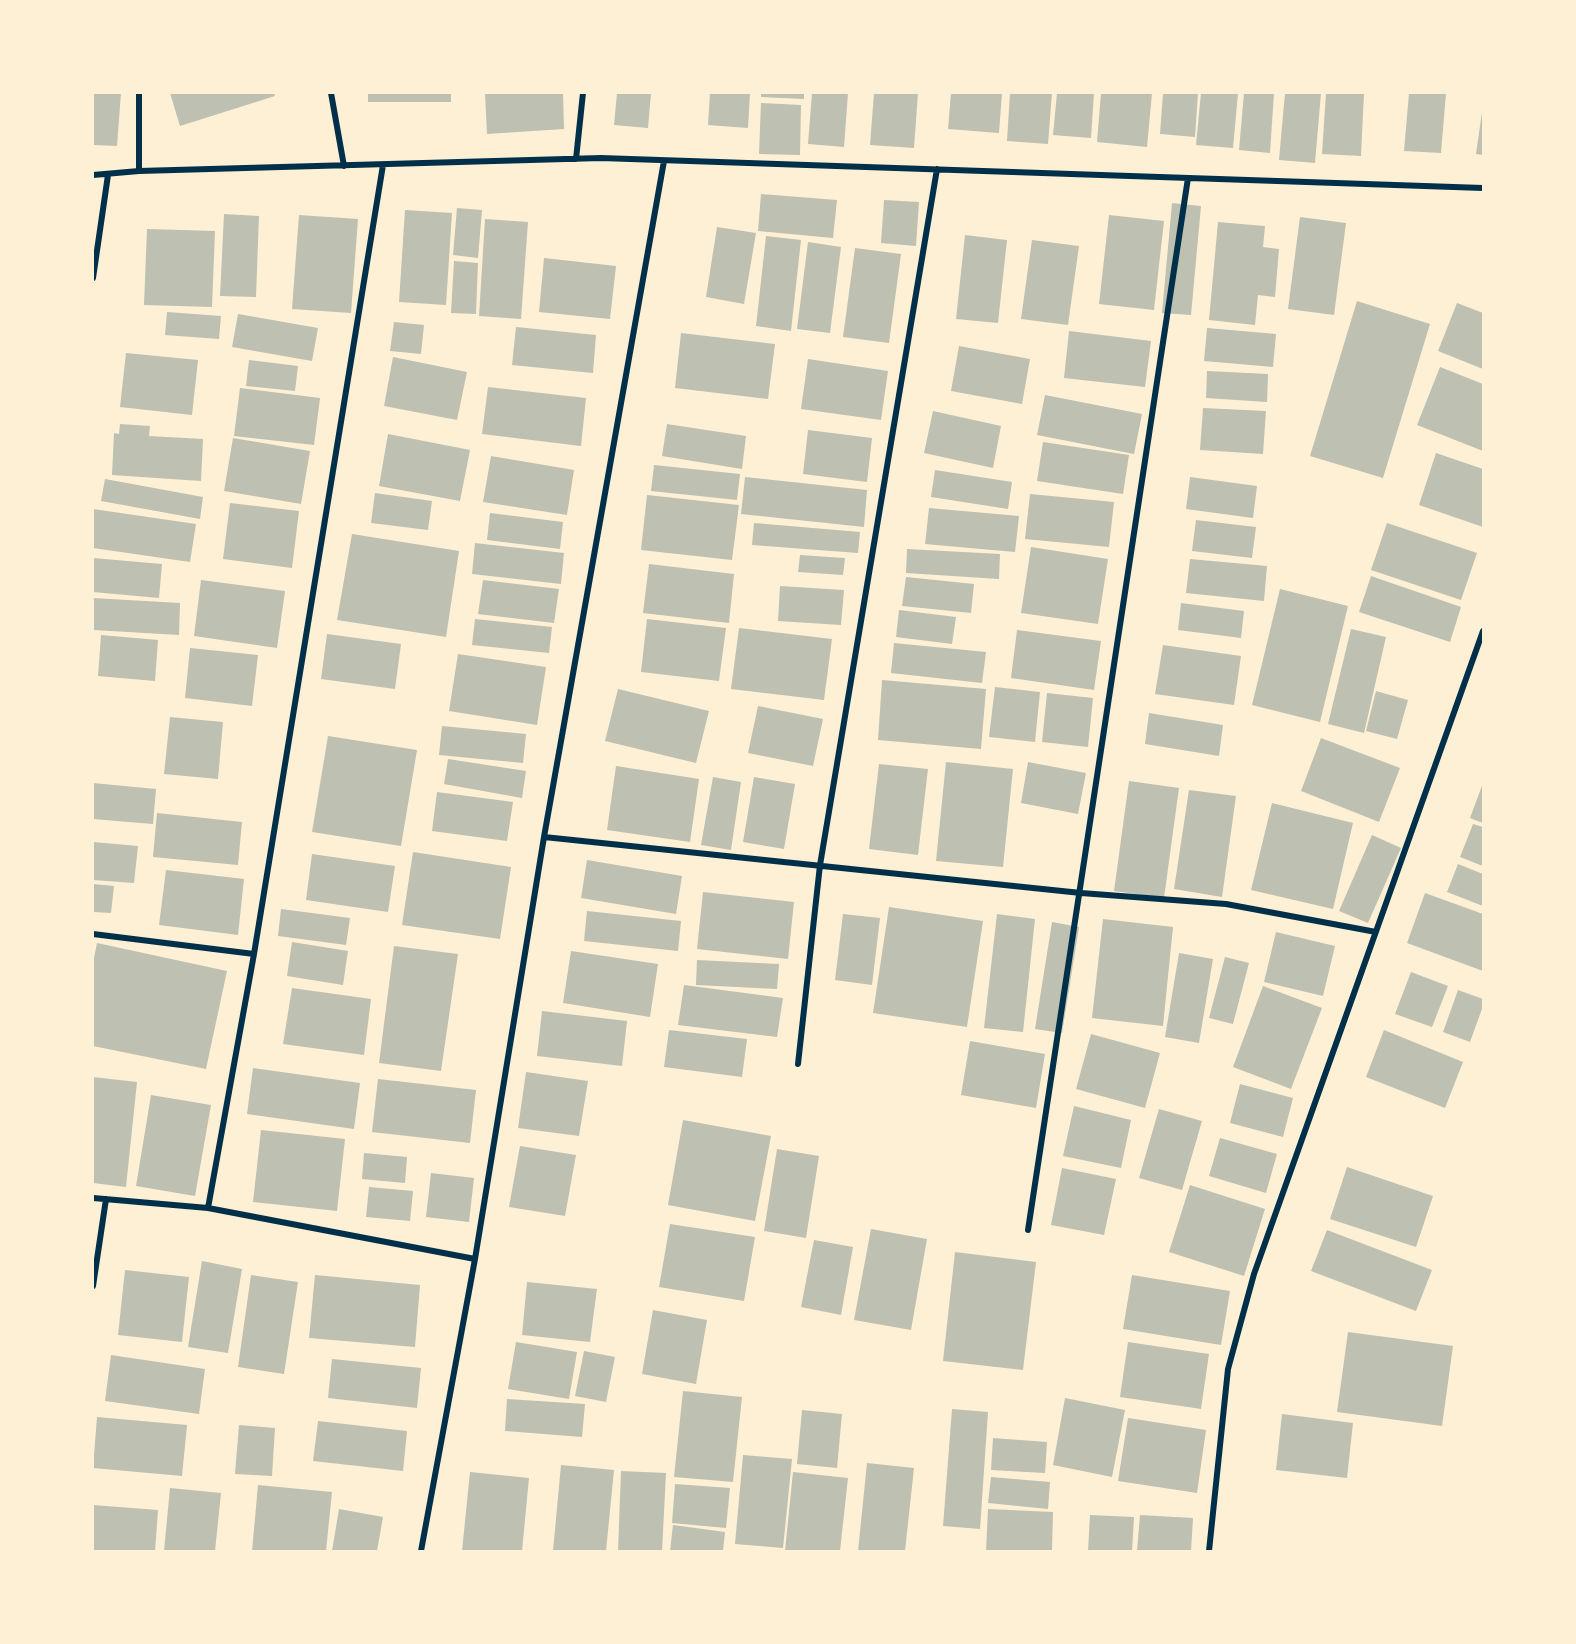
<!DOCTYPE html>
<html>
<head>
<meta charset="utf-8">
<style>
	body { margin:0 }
	#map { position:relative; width:1576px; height:1644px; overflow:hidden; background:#fdf0d5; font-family:"Source Sans 3",sans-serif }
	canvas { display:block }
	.frame { position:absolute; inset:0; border:94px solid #fdf0d5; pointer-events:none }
</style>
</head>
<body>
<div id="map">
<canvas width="1576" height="1644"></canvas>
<div class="frame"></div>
</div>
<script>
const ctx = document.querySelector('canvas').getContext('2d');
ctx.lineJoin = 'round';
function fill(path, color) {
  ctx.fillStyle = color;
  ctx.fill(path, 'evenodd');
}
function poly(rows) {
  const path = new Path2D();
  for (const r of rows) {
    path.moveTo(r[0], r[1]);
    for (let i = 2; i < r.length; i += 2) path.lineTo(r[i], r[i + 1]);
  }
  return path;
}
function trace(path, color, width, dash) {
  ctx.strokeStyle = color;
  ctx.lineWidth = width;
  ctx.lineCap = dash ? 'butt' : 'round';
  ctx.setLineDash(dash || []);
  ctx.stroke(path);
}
const building = poly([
	[93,93,121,93,117,146,93,145],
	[170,93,274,93,275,96,180,126],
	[368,93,451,93,451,102,368,102],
	[485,93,563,93,564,129,487,134],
	[617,93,651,93,648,128,614,125],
	[710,93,750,93,748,128,708,125],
	[761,93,804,93,804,99,761,97],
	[812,93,848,93,844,147,808,144],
	[874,93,918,93,914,148,870,145],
	[951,93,1002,93,999,133,948,129],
	[1010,93,1052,93,1048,144,1007,141],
	[1057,93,1094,93,1091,138,1053,135],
	[1101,93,1152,93,1147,147,1097,142],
	[1163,93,1198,93,1195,137,1160,134],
	[1201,93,1238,93,1233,148,1196,145],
	[1244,93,1274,93,1270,153,1239,150],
	[1285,93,1321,93,1315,163,1279,160],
	[1326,93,1364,93,1361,156,1322,154],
	[1409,93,1446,93,1441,153,1404,151],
	[761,103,801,105,800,155,759,154],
	[1482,112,1483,112,1483,155,1476,154],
	[761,194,837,200,833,238,758,231],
	[884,200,919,202,916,246,881,243],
	[1172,203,1201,206,1191,315,1162,313],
	[457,208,482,210,478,258,453,255],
	[405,210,452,213,446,305,399,302],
	[224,214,259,216,256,297,220,296],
	[299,215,358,219,351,313,292,309],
	[1109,215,1164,221,1154,310,1099,304],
	[1300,217,1346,223,1334,315,1288,309],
	[485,219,528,222,521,319,479,316],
	[1218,222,1265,226,1263,247,1279,249,1275,297,1258,295,1255,325,1209,320],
	[717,227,756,233,744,304,706,297],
	[147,229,215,231,212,307,144,305],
	[965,235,1007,240,998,323,956,319],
	[766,236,801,240,791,331,756,326],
	[1032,240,1079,246,1068,325,1021,319],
	[808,242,841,247,830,333,797,329],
	[855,248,901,254,889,343,843,337],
	[544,258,616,266,610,319,539,312],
	[454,261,478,263,476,314,451,313],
	[1357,301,1430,324,1383,478,1310,456],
	[1457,303,1483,313,1483,369,1438,351],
	[167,312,221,316,219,339,165,335],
	[238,314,318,328,312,361,232,347],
	[394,322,424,325,421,354,390,351],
	[516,327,596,335,593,373,512,365],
	[1207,328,1276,334,1273,367,1204,361],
	[1069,331,1151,341,1145,387,1064,378],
	[681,333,775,344,768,399,675,388],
	[959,346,1030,359,1022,404,951,391],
	[126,353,198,360,192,415,120,407],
	[393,357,467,372,457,420,384,406],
	[808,359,888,371,881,420,801,409],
	[249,360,298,366,295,391,246,386],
	[1440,367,1483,384,1483,451,1417,425],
	[1207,371,1268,374,1267,402,1206,398],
	[488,387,586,398,581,446,482,434],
	[240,388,320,398,314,445,234,436],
	[1045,395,1142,414,1134,454,1037,435],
	[1203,408,1266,411,1263,454,1200,450],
	[933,411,1001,426,993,468,924,453],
	[120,424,150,426,149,436,203,439,201,481,112,475,114,433,119,434],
	[667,424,746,436,742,469,662,456],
	[808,430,872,438,867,482,803,474],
	[388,434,470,450,460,501,379,486],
	[233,438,310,451,301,504,224,491],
	[1043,442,1129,455,1123,494,1037,481],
	[1436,453,1483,469,1483,527,1419,505],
	[491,456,574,470,567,515,483,502],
	[654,465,740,474,737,500,651,491],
	[935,470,1012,482,1008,509,931,497],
	[745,477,867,490,864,527,741,514],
	[1190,477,1257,486,1253,518,1186,509],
	[105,479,203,497,200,519,101,501],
	[375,493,432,501,428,530,371,523],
	[1030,494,1114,502,1109,547,1025,539],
	[647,495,739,505,732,560,641,550],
	[230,503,299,511,292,568,223,559],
	[929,508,1019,516,1015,552,925,544],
	[93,509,196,524,190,562,93,548],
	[490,513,563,522,560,549,487,540],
	[1196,520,1256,527,1252,558,1192,551],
	[754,523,860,532,858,553,752,545],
	[1387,523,1477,553,1461,600,1371,570],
	[352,534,459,551,446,637,337,620],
	[475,543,564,553,561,584,472,574],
	[1031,547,1108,559,1098,624,1021,613],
	[907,549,1000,554,999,579,906,573],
	[800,555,845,558,843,575,798,572],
	[93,558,162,564,159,598,93,592],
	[1190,559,1267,566,1264,601,1186,593],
	[649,564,734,574,729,623,643,613],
	[1371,576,1461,607,1450,642,1359,612],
	[906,577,974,584,971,613,902,606],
	[201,580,285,591,277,648,194,636],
	[483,580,559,589,554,623,478,614],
	[780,586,844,590,841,625,778,621],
	[1280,589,1348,606,1320,722,1252,705],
	[93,598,180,603,179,635,93,630],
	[1181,603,1244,611,1241,638,1178,630],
	[899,610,956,617,952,644,896,637],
	[475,619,552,627,549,653,472,645],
	[647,619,726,628,719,681,641,672],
	[739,628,832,639,824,700,731,689],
	[1351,629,1386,637,1364,733,1328,724],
	[1017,630,1101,641,1094,690,1011,678],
	[327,634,401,644,395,689,321,679],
	[101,635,158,640,155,681,98,676],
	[894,643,986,652,982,683,891,673],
	[1163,645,1241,656,1234,705,1155,694],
	[190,648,258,655,252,706,185,698],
	[458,654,546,667,537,725,449,711],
	[882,680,986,689,981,749,878,740],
	[995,687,1040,692,1035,742,989,737],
	[618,689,709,711,696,763,605,741],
	[1376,691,1408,700,1397,739,1366,731],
	[1047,693,1093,698,1088,747,1042,742],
	[758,706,823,719,813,766,748,753],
	[1149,713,1223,725,1219,756,1145,744],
	[170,717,223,722,218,779,164,774],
	[442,726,526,734,523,763,439,755],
	[328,736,417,750,401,846,312,832],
	[1321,738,1400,768,1379,822,1301,791],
	[448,759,526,771,522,798,444,784],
	[946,762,1013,769,1003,867,936,861],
	[1028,762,1086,773,1078,814,1021,803],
	[879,764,928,769,918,855,869,849],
	[616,766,699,779,690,842,607,830],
	[713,777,741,782,731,850,701,845],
	[754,777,795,784,784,849,743,842],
	[1129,781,1179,788,1164,898,1114,891],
	[93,783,156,789,153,824,93,819],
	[1483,783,1483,823,1470,818],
	[1189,790,1236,796,1222,897,1174,889],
	[437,792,513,802,507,841,432,831],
	[1272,803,1353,823,1333,909,1251,890],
	[157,813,242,822,238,865,153,857],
	[1473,824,1483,827,1483,866,1460,857],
	[1372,835,1401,848,1368,923,1339,911],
	[93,842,138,846,134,883,93,880],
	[413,852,511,867,500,939,402,925],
	[312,854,395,866,388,912,306,900],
	[587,860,682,876,676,914,581,898],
	[1458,864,1483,874,1483,906,1447,892],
	[166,870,244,879,238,935,159,925],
	[93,884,114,886,111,913,93,912],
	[703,892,794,902,788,959,697,949],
	[1425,893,1483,914,1483,971,1407,943],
	[889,907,983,921,967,1027,873,1013],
	[281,909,350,918,346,945,278,936],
	[587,911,681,921,678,951,584,941],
	[843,914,880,918,872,985,835,980],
	[997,914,1035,919,1023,1032,984,1028],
	[1103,919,1173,927,1163,1026,1092,1018],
	[1052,922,1079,927,1062,1033,1035,1029],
	[1276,932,1335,946,1323,996,1264,982],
	[292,942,348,951,343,985,287,976],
	[97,943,227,971,206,1069,93,1046,93,963],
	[394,946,458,954,441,1071,379,1063],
	[571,951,658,964,650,1017,563,1003],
	[1179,953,1213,959,1199,1043,1165,1037],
	[1225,957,1249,963,1233,1024,1209,1018],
	[697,960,779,964,777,989,696,985],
	[1411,972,1448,986,1432,1027,1395,1014],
	[684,985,783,998,777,1037,678,1025],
	[1263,986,1322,1008,1291,1089,1233,1067],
	[292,988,371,999,364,1055,283,1044],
	[1458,990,1483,999,1483,1006,1470,1042,1443,1032],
	[542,1011,627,1021,622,1066,537,1056],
	[669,1030,747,1039,742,1077,664,1067],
	[1384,1030,1463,1062,1445,1108,1366,1077],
	[1091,1034,1160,1053,1145,1108,1076,1089],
	[970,1041,1045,1054,1036,1108,961,1095],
	[253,1068,360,1083,354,1129,247,1114],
	[526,1072,588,1081,579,1136,518,1128],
	[93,1077,137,1082,126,1187,93,1183],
	[378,1079,476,1090,470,1143,372,1132],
	[1240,1084,1293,1098,1283,1137,1230,1123],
	[151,1095,211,1105,195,1196,136,1186],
	[1074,1106,1131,1120,1121,1168,1063,1156],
	[1159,1109,1202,1121,1182,1190,1139,1178],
	[683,1120,771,1136,755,1221,668,1205],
	[261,1130,345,1139,337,1211,253,1202],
	[1220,1138,1277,1154,1266,1193,1209,1176],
	[520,1146,576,1155,565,1216,509,1207],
	[777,1149,819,1156,806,1238,764,1231],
	[364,1153,407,1157,405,1183,362,1179],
	[1347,1167,1433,1196,1416,1247,1330,1219],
	[1062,1168,1116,1179,1104,1235,1051,1225],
	[431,1173,474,1178,469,1222,426,1217],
	[1190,1185,1265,1209,1244,1276,1169,1252],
	[369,1187,413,1191,410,1221,366,1217],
	[670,1224,755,1237,744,1301,659,1287],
	[871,1229,927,1239,911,1330,854,1320],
	[1327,1230,1432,1270,1416,1311,1311,1271],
	[814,1240,853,1247,841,1315,801,1307],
	[955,1252,1036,1262,1023,1370,943,1361],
	[202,1261,242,1269,228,1353,188,1347],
	[125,1270,189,1277,182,1342,118,1335],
	[251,1275,298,1282,284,1374,238,1367],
	[315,1275,420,1285,415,1347,309,1338],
	[1132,1275,1230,1291,1221,1345,1123,1329],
	[527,1282,597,1289,590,1342,522,1335],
	[653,1310,707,1320,696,1384,642,1374],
	[1348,1332,1453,1346,1442,1426,1337,1412],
	[516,1342,577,1352,569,1399,508,1389],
	[1128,1342,1209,1354,1201,1409,1120,1397],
	[584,1351,615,1357,606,1402,575,1396],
	[111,1355,205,1369,199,1414,105,1401],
	[332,1359,421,1368,417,1408,328,1398],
	[683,1391,742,1397,733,1482,674,1477],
	[1065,1398,1125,1410,1112,1477,1053,1465],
	[507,1399,585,1404,582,1437,505,1431],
	[952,1409,988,1412,980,1529,943,1526],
	[802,1410,842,1414,837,1468,797,1464],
	[1282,1414,1353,1423,1347,1478,1276,1470],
	[97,1417,187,1425,182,1476,93,1468],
	[1128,1418,1206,1430,1197,1493,1118,1481],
	[318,1421,407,1431,403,1471,313,1461],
	[239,1425,275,1428,272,1476,235,1474],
	[993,1438,1047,1442,1045,1473,991,1470],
	[743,1455,792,1459,783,1548,735,1544],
	[867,1463,914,1468,905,1551,858,1551],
	[561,1465,614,1470,606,1551,553,1551],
	[621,1471,666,1473,662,1551,618,1551],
	[470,1472,529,1478,522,1551,462,1551],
	[793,1472,848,1478,840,1551,785,1551],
	[991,1477,1050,1482,1048,1509,988,1503],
	[675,1484,730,1488,726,1528,672,1523],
	[258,1485,332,1492,326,1551,252,1551],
	[170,1488,221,1493,215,1551,164,1551],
	[93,1505,158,1510,155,1551,93,1551],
	[339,1509,383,1517,377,1551,332,1551],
	[988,1509,1053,1512,1052,1551,986,1551],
	[1090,1515,1134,1517,1132,1551,1088,1551],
	[1140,1515,1193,1518,1191,1551,1137,1551],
	[673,1525,725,1532,723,1551,670,1551]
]);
const minor = poly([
	[331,93,344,166],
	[576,159,583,93],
	[139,171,139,93],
	[93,175,139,171,601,158,1483,188],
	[93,278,108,175],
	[544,837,1081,893,1226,904,1376,932],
	[93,934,254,954],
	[798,1064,820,865,937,169],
	[93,1198,208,1208,475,1259],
	[208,1208,254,954,383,165],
	[1028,1230,1188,178],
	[93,1286,106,1199],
	[421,1551,475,1259,544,837,664,161],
	[1209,1551,1228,1369,1254,1274,1483,631]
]);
fill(building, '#bec0b2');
trace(minor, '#003049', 6);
</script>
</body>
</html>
